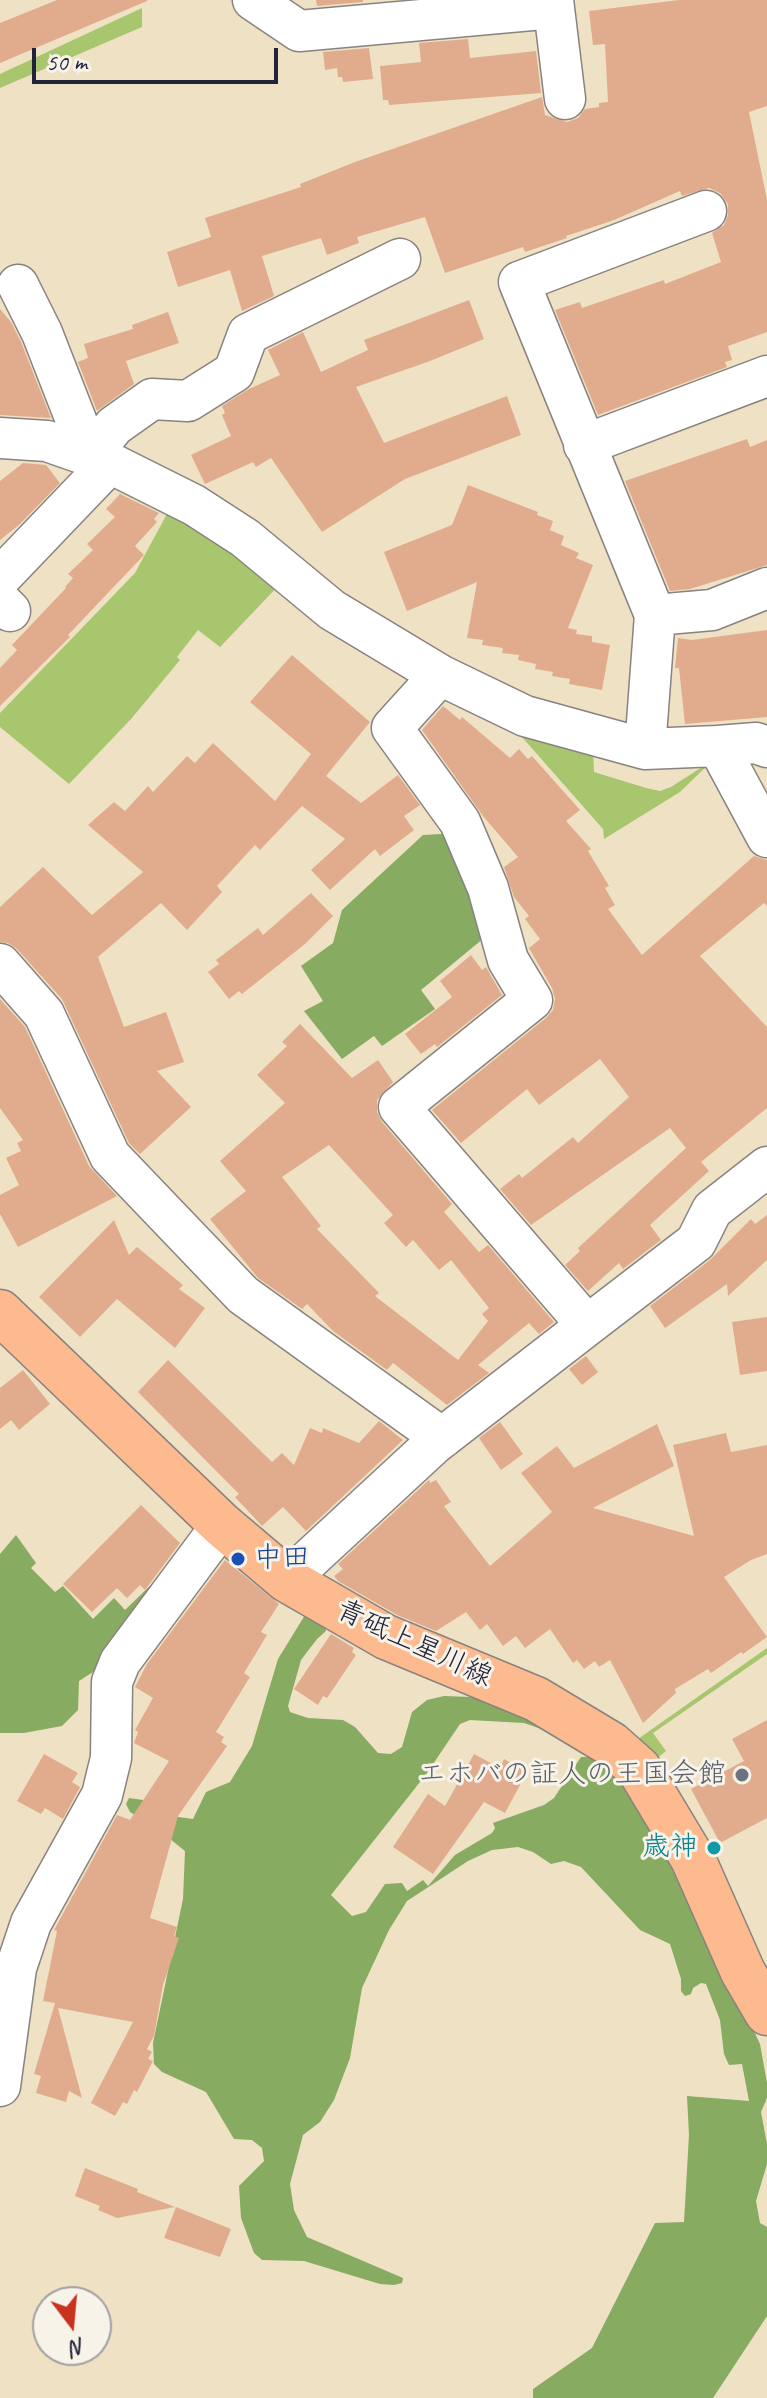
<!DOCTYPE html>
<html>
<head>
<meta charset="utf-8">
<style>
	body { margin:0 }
	#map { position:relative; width:767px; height:2398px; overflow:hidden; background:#efe1c4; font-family:Caveat,sans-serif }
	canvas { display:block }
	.north { position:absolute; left:32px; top:2286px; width:80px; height:80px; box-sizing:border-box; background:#f7f3e8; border:2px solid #a29fa3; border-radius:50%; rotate:164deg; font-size:22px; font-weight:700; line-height:32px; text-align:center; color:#22223b }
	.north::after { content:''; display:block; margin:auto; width:28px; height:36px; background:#c8321e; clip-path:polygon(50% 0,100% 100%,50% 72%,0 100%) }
	.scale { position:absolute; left:32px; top:48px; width:246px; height:36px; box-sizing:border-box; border:4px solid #22223b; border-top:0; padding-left:10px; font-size:24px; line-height:28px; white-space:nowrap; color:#22223b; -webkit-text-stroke:6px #f7f3e8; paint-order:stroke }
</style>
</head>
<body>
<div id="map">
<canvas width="767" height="2398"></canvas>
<div class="north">N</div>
<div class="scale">50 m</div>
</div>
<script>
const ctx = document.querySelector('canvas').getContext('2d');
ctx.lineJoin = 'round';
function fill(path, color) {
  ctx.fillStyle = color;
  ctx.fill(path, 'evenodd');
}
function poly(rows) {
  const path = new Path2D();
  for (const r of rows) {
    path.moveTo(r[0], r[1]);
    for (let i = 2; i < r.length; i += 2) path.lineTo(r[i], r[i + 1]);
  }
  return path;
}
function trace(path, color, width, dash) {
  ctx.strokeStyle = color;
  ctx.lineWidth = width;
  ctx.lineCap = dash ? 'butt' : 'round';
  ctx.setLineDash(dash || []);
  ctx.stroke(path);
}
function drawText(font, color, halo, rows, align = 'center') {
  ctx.font = font + ' Caveat,"Klee One",sans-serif';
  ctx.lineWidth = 6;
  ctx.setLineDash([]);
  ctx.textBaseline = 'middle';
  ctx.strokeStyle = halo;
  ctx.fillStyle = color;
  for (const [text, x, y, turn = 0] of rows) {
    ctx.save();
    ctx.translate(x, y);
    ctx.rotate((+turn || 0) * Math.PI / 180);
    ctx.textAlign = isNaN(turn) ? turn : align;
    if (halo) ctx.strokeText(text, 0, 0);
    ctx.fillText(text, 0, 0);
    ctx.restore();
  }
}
const green = poly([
	[142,8,142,27,0,88,0,74],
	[174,501,283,581,220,647,198,630,177,657,180,660,131,719,69,784,0,727,0,713,135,573],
	[514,728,593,749,594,772,646,788,660,791,671,787,713,760,680,792,604,839,603,829],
	[767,1648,767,1654,653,1733,666,1751,656,1759,638,1739]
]);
const forest = poly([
	[460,833,490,933,421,990,435,1009,382,1046,374,1036,342,1059,304,1011,323,1001,301,966,333,943,342,910,423,835],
	[16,1535,36,1563,31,1568,55,1592,63,1586,93,1619,114,1598,125,1610,182,1555,106,1669,93,1672,79,1681,78,1710,62,1726,24,1733,0,1733,0,1554],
	[305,1615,325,1627,326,1631,317,1639,301,1660,288,1706,290,1712,308,1718,343,1720,355,1727,378,1753,391,1754,402,1747,412,1712,427,1700,444,1696,470,1697,524,1713,591,1739,646,1810,645,1824,651,1832,662,1832,760,2044,767,2083,767,2098,761,2112,767,2144,767,2164,756,2201,760,2223,767,2227,767,2316,713,2398,533,2398,533,2389,592,2348,655,2223,684,2222,689,2135,687,2096,749,2101,742,2064,729,2065,724,2054,720,2020,706,1984,701,1983,693,1988,691,1994,685,1996,681,1991,681,1979,670,1944,640,1930,581,1867,564,1861,551,1864,533,1852,518,1847,492,1850,468,1861,407,1901,389,1930,362,1988,350,2058,334,2100,320,2122,303,2135,290,2184,294,2210,307,2237,403,2278,402,2283,394,2285,380,2284,304,2261,262,2260,254,2253,241,2218,239,2186,264,2161,262,2148,252,2140,234,2139,206,2092,162,2072,154,2064,153,2043,183,1899,185,1851,154,1826,130,1812,126,1804,129,1798,143,1800,178,1817,193,1819,206,1792,230,1782,252,1746,278,1659],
	[470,1720,524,1723,562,1736,593,1757,581,1757,554,1798,544,1805,493,1823,495,1828,492,1833,455,1855,428,1886,423,1880,407,1891,402,1883,385,1884,366,1912,352,1916,331,1895,427,1773,460,1724]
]);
const building = poly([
	[57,0,147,0,147,1,0,63,0,23],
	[316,0,363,0,363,2,317,6],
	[679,0,767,0,767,106,749,112,767,200,767,332,728,346,732,360,725,362,727,367,598,415,555,310,580,302,582,308,664,280,665,284,721,262,712,233,724,225,728,215,728,204,720,193,709,188,682,196,680,191,614,220,566,236,567,238,525,252,523,247,445,273,425,217,357,237,359,243,327,255,321,238,262,256,274,296,242,311,230,270,178,287,167,252,211,237,205,218,301,187,300,184,355,162,542,97,545,115,567,122,578,118,585,109,599,107,599,103,608,102,605,44,593,45,589,11],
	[468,39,470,58,536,51,541,93,389,105,388,100,383,100,380,66,421,62,419,43],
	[369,48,373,79,343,82,342,77,338,77,337,68,325,70,323,52],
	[469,300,484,339,430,361,356,387,384,443,507,396,521,435,405,479,322,532,271,458,256,467,253,462,205,484,191,455,231,436,222,415,225,413,222,406,249,389,280,375,268,350,303,332,321,372,368,350,364,340],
	[0,309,11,322,21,342,51,418,0,415],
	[168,312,179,343,126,361,134,384,97,411,78,362,88,358,84,344,133,329,132,325],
	[747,439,750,447,767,440,767,565,690,589,670,591,625,481],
	[23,463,46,465,60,483,20,524,0,540,0,481],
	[468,485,538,512,537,515,553,521,550,530,564,536,561,545,579,553,576,558,593,565,568,628,577,630,576,634,592,636,592,642,610,645,602,690,569,684,570,679,552,676,553,672,535,669,536,664,518,660,519,655,502,653,503,648,482,645,483,640,467,638,477,582,407,611,384,552,452,525],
	[120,494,159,513,154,519,157,522,135,546,144,555,68,635,70,637,0,706,0,668,17,650,12,645,66,588,65,587,73,578,68,574,93,550,87,544,115,517,106,509],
	[767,630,767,717,685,724,679,668,675,668,678,638,692,640],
	[292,655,370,722,326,776,361,803,398,775,420,805,404,816,414,830,380,856,375,849,330,890,311,870,345,839,302,806,260,850,255,845,217,886,222,892,187,930,161,903,98,957,124,1027,166,1012,184,1062,157,1071,191,1107,140,1154,129,1143,62,999,17,949,8,943,0,942,0,907,43,867,92,915,143,872,88,825,114,802,125,811,148,786,153,792,187,756,195,763,213,743,275,801,311,754,250,702],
	[443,706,460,720,462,717,510,758,519,749,528,759,532,756,580,810,566,821,591,849,588,851,609,886,605,888,615,905,608,909,642,955,754,856,767,860,767,906,764,903,700,956,767,1027,767,1108,701,1162,709,1171,650,1225,661,1240,623,1269,619,1263,588,1291,565,1265,580,1251,578,1248,686,1148,670,1128,531,1225,500,1189,519,1174,522,1178,573,1137,578,1143,629,1097,600,1059,539,1105,527,1089,461,1143,432,1110,546,1018,553,1010,555,999,552,988,529,948,540,939,525,919,529,916,514,897,504,867,518,857,483,816,422,730],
	[311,893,333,916,305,944,242,994,239,991,229,999,208,972,219,964,216,960,258,928,263,935],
	[471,955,482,970,486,967,502,995,437,1047,435,1044,421,1054,405,1034,452,997,440,981],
	[0,999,25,1027,89,1166,117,1196,18,1247,0,1214,0,1195,19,1185,6,1158,21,1151,17,1143,23,1140,0,1108],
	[300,1024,352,1078,378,1060,393,1082,377,1100,377,1112,382,1122,452,1204,444,1212,479,1252,488,1245,554,1322,539,1334,529,1323,478,1365,489,1373,447,1405,393,1363,387,1370,333,1331,307,1304,302,1309,258,1278,210,1219,246,1191,220,1161,285,1103,257,1075,287,1046,282,1042],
	[329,1145,393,1215,384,1223,406,1247,413,1240,439,1270,451,1260,489,1308,482,1314,488,1321,458,1360,375,1296,379,1293,317,1229,321,1226,282,1177],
	[767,1215,767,1260,728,1296,727,1284,665,1328,650,1306,710,1260,751,1219,755,1224],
	[114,1220,129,1255,137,1247,183,1285,179,1289,205,1308,175,1348,117,1299,80,1337,39,1297],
	[767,1317,767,1371,740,1375,732,1322],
	[586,1356,598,1372,582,1385,569,1369],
	[168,1360,272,1462,282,1453,294,1465,310,1428,322,1433,323,1428,359,1443,379,1421,403,1440,306,1531,283,1507,262,1526,235,1497,239,1494,138,1392],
	[23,1370,50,1404,19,1430,11,1420,0,1429,0,1388],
	[500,1422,523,1454,501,1470,479,1438],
	[657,1424,674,1466,593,1508,694,1536,673,1445,726,1433,731,1452,767,1445,767,1554,751,1560,724,1577,767,1637,743,1654,741,1652,711,1673,708,1669,675,1689,676,1693,643,1723,610,1660,599,1667,595,1661,584,1669,577,1660,573,1663,550,1629,525,1648,516,1636,503,1646,487,1624,480,1630,466,1612,436,1631,397,1615,338,1581,334,1576,343,1569,338,1564,429,1480,430,1483,436,1480,451,1502,444,1506,490,1566,552,1512,521,1473,557,1446,574,1468],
	[141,1505,180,1543,145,1590,140,1585,127,1598,117,1588,92,1612,63,1584],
	[225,1560,279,1604,261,1632,267,1635,244,1673,250,1677,216,1732,224,1737,221,1742,227,1746,178,1816,150,1918,177,1927,174,1936,179,1938,163,1985,154,2036,147,2049,152,2052,148,2059,153,2061,137,2092,134,2090,127,2104,123,2102,115,2116,91,2103,133,2022,58,2008,82,2098,69,2091,66,2102,36,2093,41,2076,34,2074,55,2003,43,2001,57,1931,54,1930,117,1815,130,1820,169,1761,134,1743,138,1732,135,1730,153,1698,135,1687,147,1664],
	[331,1634,354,1648,352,1652,356,1655,327,1698,323,1696,318,1705,294,1689],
	[767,1720,767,1818,720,1843,691,1789,744,1761,732,1739],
	[44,1754,78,1773,72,1782,80,1787,63,1819,45,1808,41,1814,17,1801],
	[474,1754,500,1768,504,1759,527,1772,505,1813,484,1802,433,1874,393,1847,428,1794,445,1806],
	[85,2168,138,2189,137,2192,175,2207,117,2218,98,2210,100,2206,75,2196],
	[176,2207,231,2229,220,2257,164,2238]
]);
const minor = poly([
	[253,0,299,31,554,8],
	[553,0,565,99],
	[18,285,42,333,90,456,114,426,152,399,188,401,234,372,248,334,400,259],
	[0,438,47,441,110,463,194,505,245,538,332,610,440,675,525,716,645,749,718,746,767,837],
	[584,445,767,376],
	[0,578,110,463],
	[0,601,10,611],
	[655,615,712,610,767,588],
	[718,746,756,743,767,747],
	[645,749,655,615,519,282,706,211],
	[0,964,44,1014,110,1156,243,1295,442,1438],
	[584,1328,696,1242,712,1210,767,1167],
	[287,1580,434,1444,584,1328,574,1310,399,1107,532,1000,508,960,488,888,460,822,392,728,440,675],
	[0,2086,16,1968,31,1923,102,1795,111,1758,112,1682,120,1662,222,1525]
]);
const major = poly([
	[0,1312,222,1525,287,1580,386,1637,536,1699,611,1744,639,1769,693,1859,743,1972,767,2013]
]);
const markers = [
	[238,1559,8,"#1a4fb4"],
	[742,1775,8,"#6b7280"],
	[714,1848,8,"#0f9aa8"]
];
const transitNames = [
	["中田",254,1559]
];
const streetNames = [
	["青砥上星川線",414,1644,25]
];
const worshipNames = [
	["エホバの証人の王国会館",726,1775]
];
const cultureNames = [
	["歳神",698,1848]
];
fill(green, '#a8c66e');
fill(forest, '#86ab61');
fill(building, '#e1ac8e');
trace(minor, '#888280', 43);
trace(major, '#888280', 47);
trace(minor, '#fff', 40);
trace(major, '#fcba8e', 44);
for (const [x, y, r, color] of markers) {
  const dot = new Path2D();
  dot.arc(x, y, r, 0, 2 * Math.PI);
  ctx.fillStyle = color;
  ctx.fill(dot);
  trace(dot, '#f7f3e8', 3);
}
drawText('28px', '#164399', '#f7f3e8', transitNames, 'left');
drawText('28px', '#22223b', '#f7f3e8', streetNames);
drawText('28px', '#5b616d', '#f7f3e8', worshipNames, 'right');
drawText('28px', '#0d838f', '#f7f3e8', cultureNames, 'right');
</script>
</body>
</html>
